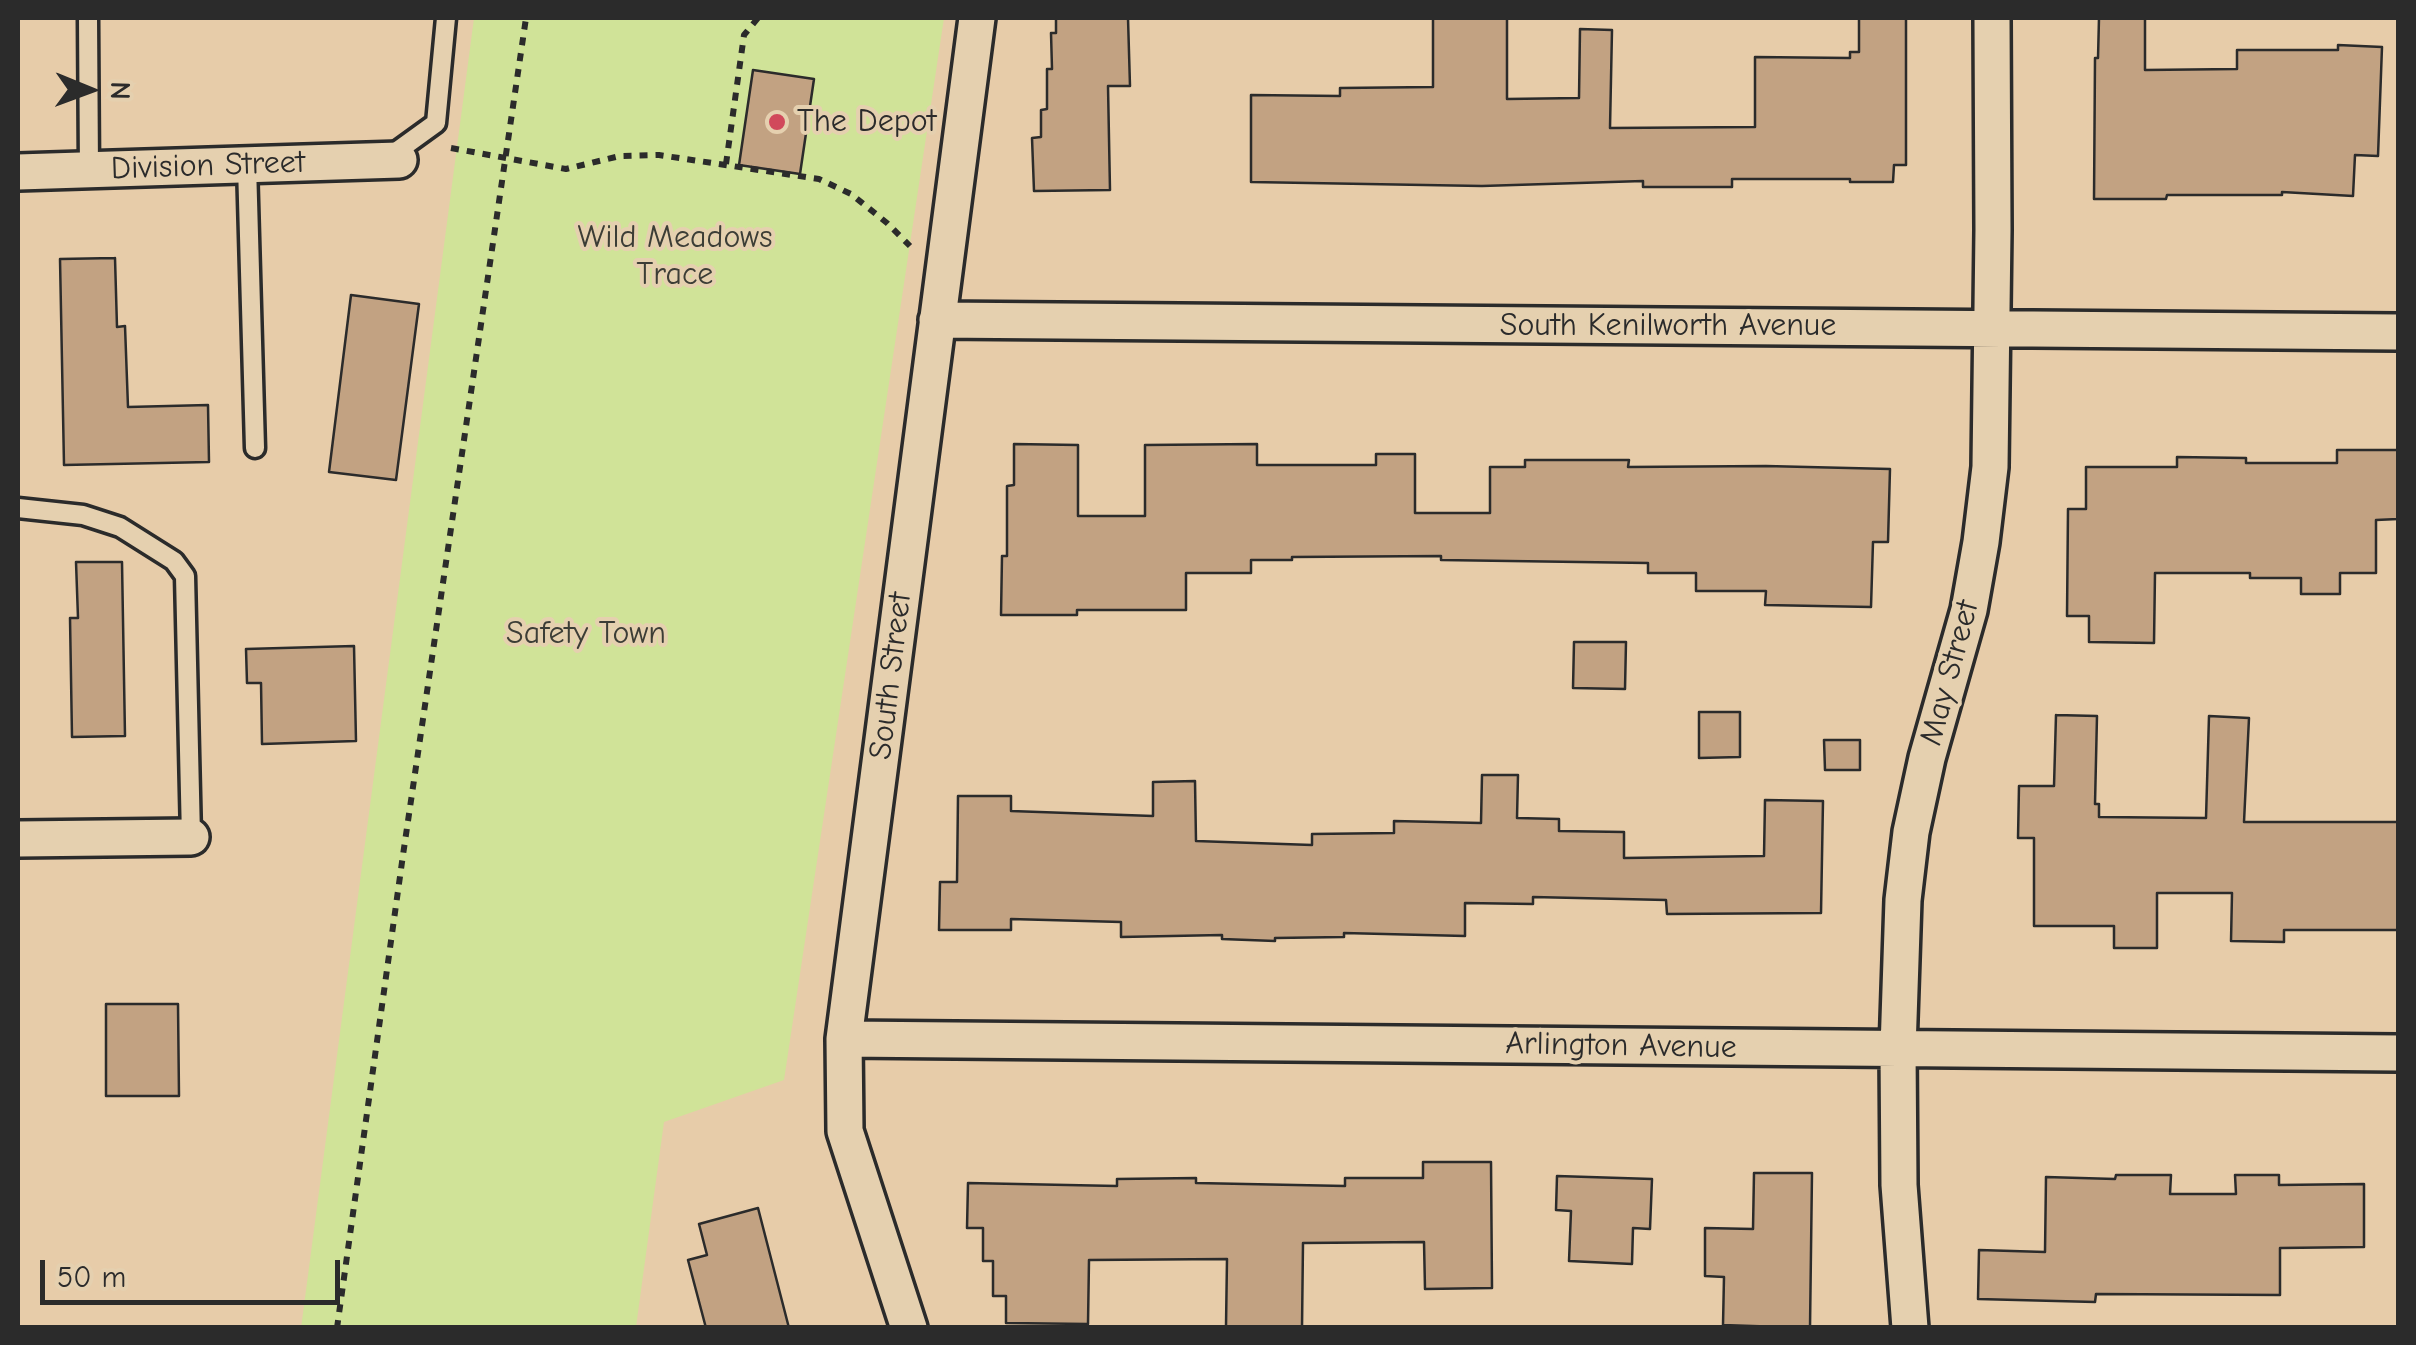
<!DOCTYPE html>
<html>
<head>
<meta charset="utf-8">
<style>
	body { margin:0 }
	#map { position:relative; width:2416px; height:1345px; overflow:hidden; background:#e7cca9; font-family:"Comic Neue",sans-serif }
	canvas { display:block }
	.frame { position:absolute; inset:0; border:20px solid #2b2b2b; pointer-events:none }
	.north { position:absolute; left:40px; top:40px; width:100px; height:100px; -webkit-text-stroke:8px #e5d0af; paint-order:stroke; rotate:91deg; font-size:28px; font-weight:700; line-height:40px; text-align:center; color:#2b2b2b }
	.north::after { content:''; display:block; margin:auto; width:35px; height:45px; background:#2b2b2b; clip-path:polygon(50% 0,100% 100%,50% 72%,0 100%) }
	.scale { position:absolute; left:40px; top:1260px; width:300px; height:45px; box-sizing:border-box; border:5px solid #2b2b2b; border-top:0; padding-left:12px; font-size:30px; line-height:35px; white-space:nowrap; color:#2b2b2b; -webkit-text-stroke:8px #e5d0af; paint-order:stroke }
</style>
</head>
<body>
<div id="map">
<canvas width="2416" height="1345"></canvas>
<div class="frame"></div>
<div class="north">N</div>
<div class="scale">50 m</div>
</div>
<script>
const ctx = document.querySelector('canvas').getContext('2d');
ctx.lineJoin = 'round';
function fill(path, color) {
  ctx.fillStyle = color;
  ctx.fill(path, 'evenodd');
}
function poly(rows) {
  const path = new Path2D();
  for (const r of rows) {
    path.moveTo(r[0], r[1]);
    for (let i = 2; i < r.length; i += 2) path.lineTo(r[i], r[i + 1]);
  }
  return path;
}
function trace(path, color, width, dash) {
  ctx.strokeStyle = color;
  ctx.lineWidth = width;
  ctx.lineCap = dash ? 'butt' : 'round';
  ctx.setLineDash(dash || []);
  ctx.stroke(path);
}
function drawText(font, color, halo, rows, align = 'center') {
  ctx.font = font + ' "Comic Neue",sans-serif';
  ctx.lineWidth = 8;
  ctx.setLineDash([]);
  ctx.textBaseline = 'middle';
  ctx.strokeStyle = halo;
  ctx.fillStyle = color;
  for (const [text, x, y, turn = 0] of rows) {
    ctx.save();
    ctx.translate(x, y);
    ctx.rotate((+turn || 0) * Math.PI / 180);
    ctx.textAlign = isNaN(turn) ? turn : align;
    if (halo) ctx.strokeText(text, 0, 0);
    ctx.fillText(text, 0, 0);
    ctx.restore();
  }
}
const green = poly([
	[474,18,944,18,784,1080,664,1122,636,1327,301,1328]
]);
const building = poly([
	[1056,18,1128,18,1130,86,1108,86,1110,190,1034,191,1032,138,1041,137,1041,110,1047,109,1047,69,1052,69,1051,33,1056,33,1056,18],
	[1433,18,1507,18,1507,99,1579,98,1580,29,1612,30,1610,128,1755,127,1755,57,1850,58,1850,52,1859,52,1859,18,1906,18,1906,165,1894,165,1893,182,1850,182,1850,179,1732,179,1732,187,1643,187,1643,181,1482,186,1251,182,1251,95,1340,96,1340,88,1433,87,1433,18],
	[2099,18,2145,18,2145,70,2237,69,2237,50,2338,50,2338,45,2382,47,2378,156,2355,155,2353,196,2282,192,2282,195,2167,195,2166,199,2094,199,2095,58,2098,58,2099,18],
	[753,70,814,79,800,174,739,165,753,70],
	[115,258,117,327,125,326,128,407,208,405,209,462,64,465,60,259,115,258],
	[351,295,419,304,396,480,329,472,351,295],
	[1014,444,1078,445,1078,516,1145,516,1145,445,1257,444,1257,465,1376,465,1376,454,1415,454,1415,513,1490,513,1490,467,1525,467,1525,460,1629,460,1628,467,1766,466,1890,469,1888,542,1873,542,1871,607,1765,605,1766,591,1696,591,1696,573,1648,573,1648,563,1441,560,1441,556,1292,557,1292,560,1251,560,1251,573,1186,573,1186,610,1077,610,1077,615,1001,615,1002,556,1007,556,1007,486,1014,485,1014,444],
	[2337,450,2398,450,2398,519,2376,520,2376,573,2340,573,2340,594,2301,594,2301,578,2250,578,2250,573,2155,573,2154,643,2089,642,2089,616,2067,616,2068,509,2086,509,2086,467,2177,467,2177,457,2246,458,2246,463,2337,463,2337,450],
	[76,562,122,562,125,736,72,737,70,618,78,618,76,562],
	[1574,642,1626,642,1625,689,1573,688,1574,642],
	[354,646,356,741,262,744,261,683,247,683,246,649,354,646],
	[1699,712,1740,712,1740,757,1699,758,1699,712],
	[2056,715,2097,716,2095,804,2099,804,2099,817,2206,818,2209,716,2249,718,2244,822,2398,822,2398,930,2284,930,2284,942,2231,941,2232,893,2157,893,2157,948,2114,948,2114,926,2034,926,2034,838,2018,838,2019,786,2054,786,2056,715],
	[1824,740,1860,740,1860,770,1825,770,1824,740],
	[1482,775,1518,775,1517,818,1559,819,1559,831,1624,832,1624,858,1764,856,1765,800,1823,801,1821,913,1667,914,1666,900,1533,897,1533,904,1465,903,1465,936,1344,933,1344,937,1275,938,1275,941,1222,939,1222,935,1121,937,1121,922,1011,919,1011,930,939,930,940,882,957,882,958,796,1011,796,1011,811,1153,816,1153,782,1195,781,1196,841,1312,845,1312,834,1394,833,1394,821,1481,823,1482,775],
	[106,1004,178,1004,179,1096,106,1096,106,1004],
	[1423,1162,1491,1162,1492,1288,1425,1289,1424,1242,1303,1243,1302,1328,1226,1326,1227,1259,1089,1260,1088,1324,1006,1323,1006,1296,993,1296,993,1261,983,1261,983,1228,967,1228,968,1183,1117,1186,1117,1179,1196,1178,1196,1183,1345,1186,1345,1178,1423,1178,1423,1162],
	[1754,1173,1812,1173,1810,1328,1723,1325,1724,1277,1705,1276,1705,1228,1753,1229,1754,1173],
	[2116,1175,2171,1175,2170,1194,2236,1194,2235,1175,2279,1175,2279,1185,2364,1184,2364,1247,2280,1248,2280,1295,2096,1294,2095,1302,1978,1299,1979,1250,2045,1252,2046,1177,2115,1179,2116,1175],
	[1557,1176,1652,1179,1650,1229,1633,1228,1632,1264,1569,1261,1571,1211,1556,1210,1557,1176],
	[758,1208,789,1328,706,1328,688,1260,707,1255,699,1224,758,1208]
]);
const path = poly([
	[451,148,566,169,620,156,659,155,819,179,851,194,887,223,910,246],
	[726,164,744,35,758,18],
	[337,1328,403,855,526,18]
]);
const service = poly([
	[88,18,89,170],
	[389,157,436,123,446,18],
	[247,165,255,448],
	[18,508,83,515,120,527,174,561,185,576,191,837]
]);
const minor = poly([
	[18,172,399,160],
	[937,320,2398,332],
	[18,839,191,837],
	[844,1039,2398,1053],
	[909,1328,845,1131,844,1039,977,18],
	[1910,1328,1899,1185,1898,1049,1903,900,1911,832,1927,758,1969,610,1981,542,1990,467,1993,230,1992,18]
]);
const markers = [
	[777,122,10,"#d1495b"]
];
const poiNames = [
	["The Depot",797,122]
];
const streetNames = [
	["Division Street",208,166,-2],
	["South Kenilworth Avenue",1668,326],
	["May Street",1950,673,-75],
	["South Street",891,676,-83],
	["Arlington Avenue",1621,1046,1]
];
const parkNames = [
	["Wild Meadows",675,238],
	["Trace",675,275],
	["Safety Town",586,634]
];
fill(green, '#d0e398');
fill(building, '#c2a282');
trace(building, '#2b2b2b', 2.5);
trace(service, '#2b2b2b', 25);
trace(minor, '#2b2b2b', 42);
trace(path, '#2b2b2b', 6, [8, 8]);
trace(service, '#e5d0af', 18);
trace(minor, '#e5d0af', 35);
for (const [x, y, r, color] of markers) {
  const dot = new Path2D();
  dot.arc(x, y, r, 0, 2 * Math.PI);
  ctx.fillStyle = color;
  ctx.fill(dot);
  trace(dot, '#e5d0af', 4);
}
drawText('32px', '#2b2b2b', '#e5d0af', poiNames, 'left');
drawText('32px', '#2b2b2b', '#e5d0af', streetNames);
drawText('32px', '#3c3d36', '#e5d0af', parkNames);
</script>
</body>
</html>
